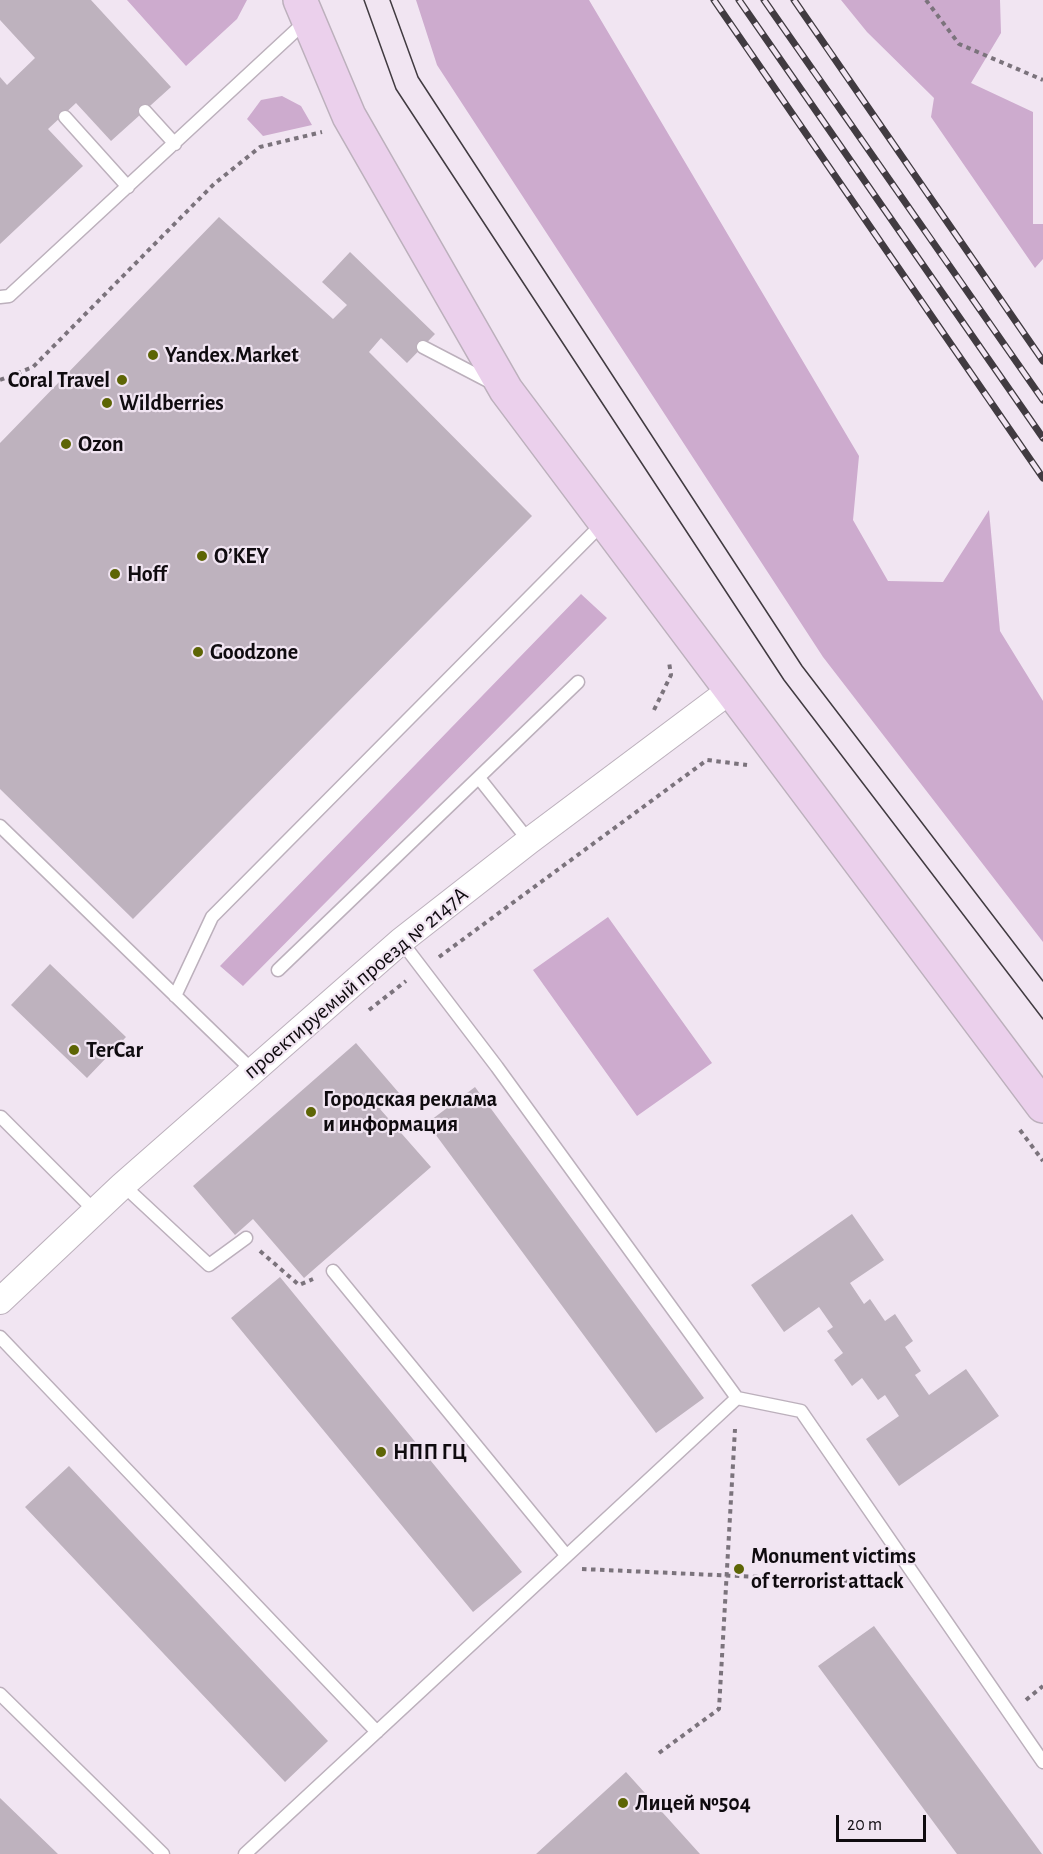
<!DOCTYPE html>
<html>
<head>
<meta charset="utf-8">
<style>
	body { margin:0 }
	#map { position:relative; width:1043px; height:1854px; overflow:hidden; background:#f1e5f2; font-family:"Alegreya Sans",sans-serif }
	canvas { display:block }
	.scale { position:absolute; left:836px; top:1815px; width:90px; height:27px; box-sizing:border-box; border:3px solid #0f0b0f; border-top:0; padding-left:8px; font-size:18px; line-height:21px; white-space:nowrap; color:#0f0b0f; -webkit-text-stroke:4px #f1e5f2; paint-order:stroke }
</style>
</head>
<body>
<div id="map">
<canvas width="1043" height="1854"></canvas>
<div class="scale">20 m</div>
</div>
<script>
const ctx = document.querySelector('canvas').getContext('2d');
ctx.lineJoin = 'round';
function fill(path, color) {
  ctx.fillStyle = color;
  ctx.fill(path, 'evenodd');
}
function poly(rows) {
  const path = new Path2D();
  for (const r of rows) {
    path.moveTo(r[0], r[1]);
    for (let i = 2; i < r.length; i += 2) path.lineTo(r[i], r[i + 1]);
  }
  return path;
}
function trace(path, color, width, dash) {
  ctx.strokeStyle = color;
  ctx.lineWidth = width;
  ctx.lineCap = dash ? 'butt' : 'round';
  ctx.setLineDash(dash || []);
  ctx.stroke(path);
}
function drawText(font, color, halo, rows, align = 'center') {
  ctx.font = font + ' "Alegreya Sans",sans-serif';
  ctx.lineWidth = 4.5;
  ctx.setLineDash([]);
  ctx.textBaseline = 'middle';
  ctx.strokeStyle = halo;
  ctx.fillStyle = color;
  for (const [text, x, y, turn = 0] of rows) {
    ctx.save();
    ctx.translate(x, y);
    ctx.rotate((+turn || 0) * Math.PI / 180);
    ctx.textAlign = isNaN(turn) ? turn : align;
    if (halo) ctx.strokeText(text, 0, 0);
    ctx.fillText(text, 0, 0);
    ctx.restore();
  }
}
const green = poly([
	[127,0,247,0,237,19,186,66],
	[416,0,589,0,859,456,853,520,888,581,943,582,989,510,1000,631,1043,701,1043,942,823,657,437,65],
	[841,0,1000,0,1001,33,971,83,1033,112,1033,224,1043,224,1043,259,1035,268,931,117,934,98,867,32],
	[282,96,301,106,312,125,263,136,247,119,261,100],
	[581,594,607,618,243,986,220,966],
	[608,917,712,1063,637,1116,533,970]
]);
const building = poly([
	[0,0,91,0,171,87,111,141,76,103,48,129,83,166,0,244,0,77,7,85,35,58,0,20],
	[219,217,333,319,347,305,322,282,350,252,435,334,407,363,381,338,369,352,532,516,133,919,0,789,0,443],
	[50,964,126,1037,87,1078,11,1005],
	[356,1043,399,1093,380,1109,431,1167,304,1278,253,1219,235,1235,193,1186],
	[475,1087,704,1398,656,1433,427,1123],
	[852,1214,884,1260,850,1283,864,1304,870,1299,885,1321,895,1314,913,1341,905,1347,921,1371,915,1375,929,1395,966,1369,999,1416,899,1486,866,1439,899,1416,885,1395,878,1400,862,1378,852,1386,834,1360,843,1353,827,1331,833,1327,819,1307,784,1332,751,1285],
	[280,1277,522,1572,473,1612,231,1318],
	[69,1466,328,1741,285,1782,25,1507],
	[874,1626,1042,1854,957,1854,818,1666],
	[626,1772,700,1854,536,1854],
	[0,1798,58,1854,0,1854]
]);
const path = poly([
	[926,0,959,44,1043,80],
	[0,380,33,367,214,184,260,147,322,132],
	[654,710,671,675,669,662],
	[439,957,707,760,747,765],
	[369,1010,406,981],
	[1020,1130,1043,1161],
	[260,1251,299,1285,313,1279],
	[582,1569,895,1583],
	[1026,1700,1043,1686],
	[659,1753,719,1709,735,1429]
]);
const lane = poly([
	[145,111,175,144],
	[65,117,128,187],
	[0,297,9,296,306,21],
	[423,347,494,384],
	[479,778,529,841],
	[0,826,252,1070],
	[401,941,497,1067,737,1398],
	[278,970,578,682],
	[175,996,212,917,604,522],
	[1,1117,95,1211],
	[123,1185,209,1265,246,1238],
	[333,1271,566,1555],
	[0,1337,377,1732],
	[0,1694,163,1854],
	[245,1854,737,1398,801,1411,1043,1762]
]);
const street = poly([
	[0,1301,123,1185,401,941,529,841,732,689]
]);
const secondary = poly([
	[300,0,349,116,506,390,1043,1106]
]);
const tram = poly([
	[364,0,396,89,784,680,1043,1019],
	[390,0,418,77,802,666,1043,981]
]);
const rail = poly([
	[714,0,1043,478],
	[739,0,1043,438],
	[764,0,1043,400],
	[794,0,1043,361]
]);
const markers = [
	[153,355,6,"#5d6505"],
	[122,380,6,"#5d6505"],
	[107,403,6,"#5d6505"],
	[66,444,6,"#5d6505"],
	[202,556,6,"#5d6505"],
	[115,574,6,"#5d6505"],
	[198,652,6,"#5d6505"],
	[74,1050,6,"#5d6505"],
	[311,1112,6,"#5d6505"],
	[381,1452,6,"#5d6505"],
	[739,1569,6,"#5d6505"],
	[623,1803,6,"#5d6505"]
];
const poiNames = [
	["Yandex.Market",165,355],
	["Coral Travel",110,380,"right"],
	["Wildberries",119,403],
	["Ozon",78,444],
	["O’KEY",214,556],
	["Hoff",127,574],
	["Goodzone",210,652],
	["TerCar",86,1050],
	["Городская реклама",323,1099],
	["и информация",323,1124],
	["НПП ГЦ",393,1452],
	["Monument victims",751,1556],
	["of terrorist attack",751,1581],
	["Лицей №504",635,1803]
];
const streetNames = [
	["проектируемый проезд № 2147А",356,983,-40]
];
fill(green, '#cdabce');
fill(building, '#beb2be');
trace(lane, '#bcb0bc', 15);
trace(street, '#bcb0bc', 28);
trace(secondary, '#bcb0bc', 36);
trace(path, '#7b737c', 4, [4.5, 4.5]);
trace(lane, '#fff', 12);
trace(street, '#fff', 26);
trace(secondary, '#ebd0ec', 33);
trace(tram, '#413b41', 1.5);
trace(rail, '#413b41', 7);
trace(rail, '#f1e5f2', 4.5, [14]);
for (const [x, y, r, color] of markers) {
  const dot = new Path2D();
  dot.arc(x, y, r, 0, 2 * Math.PI);
  ctx.fillStyle = color;
  ctx.fill(dot);
  trace(dot, '#f1e5f2', 2);
}
drawText('bold 22px', '#0f0b0f', '#f1e5f2', poiNames, 'left');
drawText('22px', '#0f0b0f', '#f1e5f2', streetNames);
</script>
</body>
</html>
